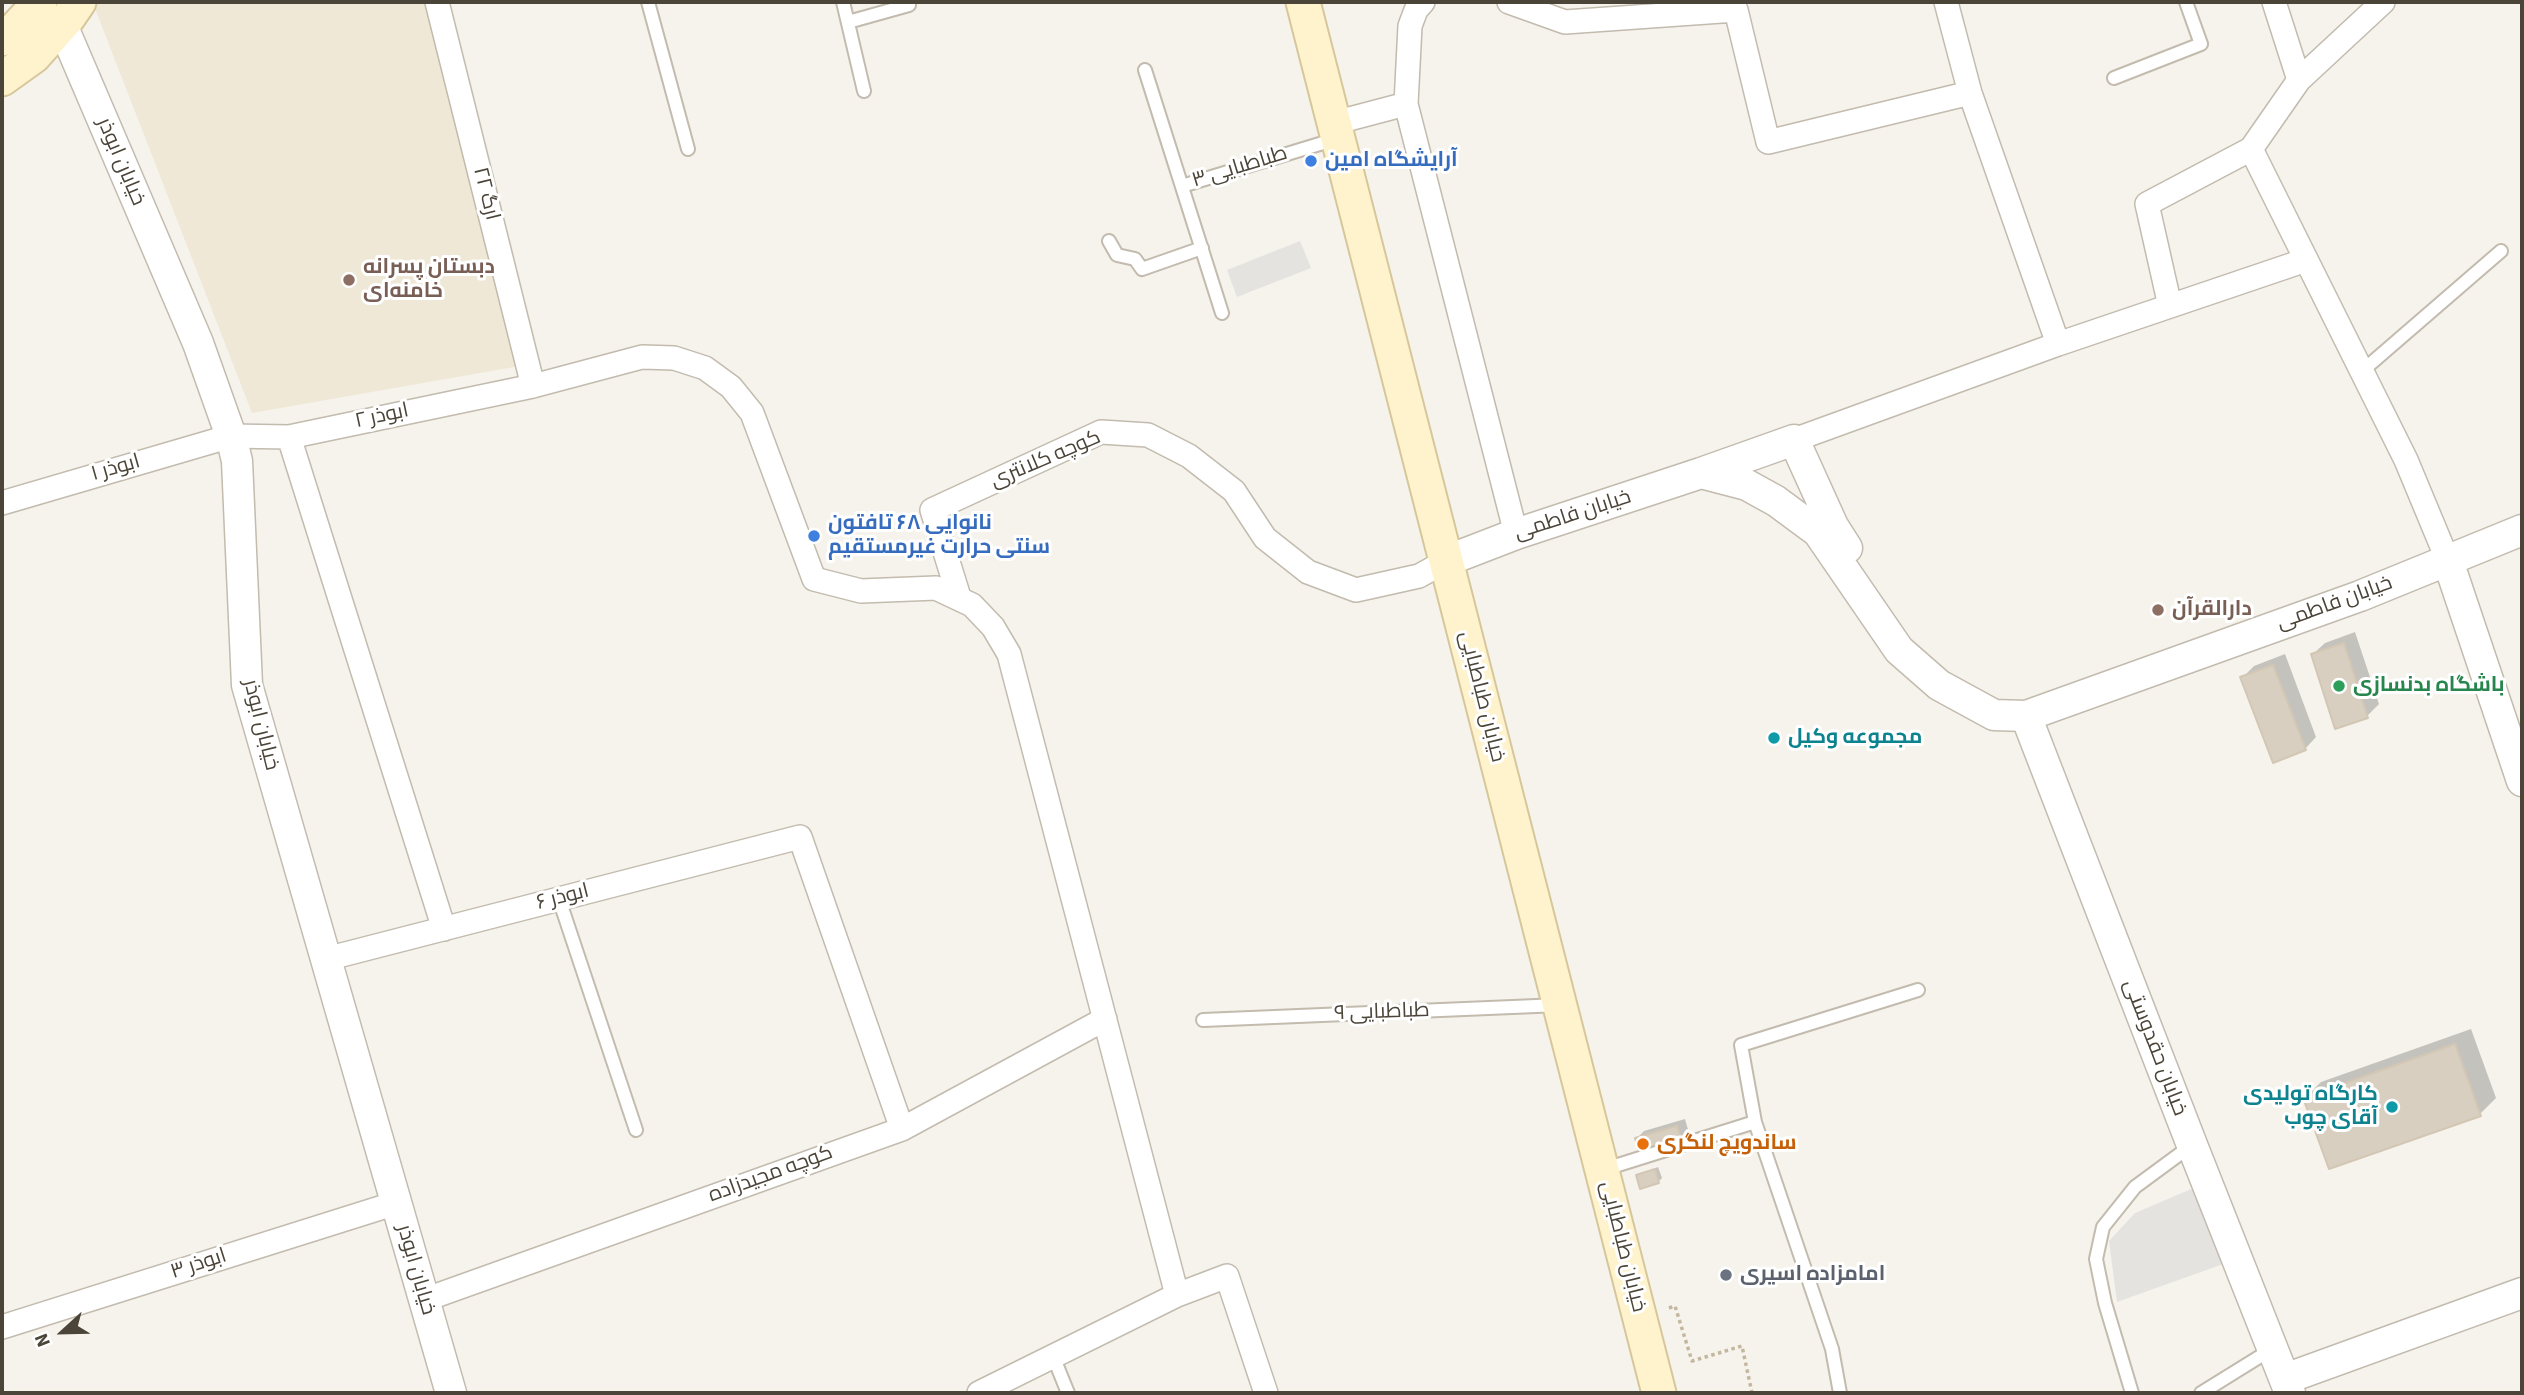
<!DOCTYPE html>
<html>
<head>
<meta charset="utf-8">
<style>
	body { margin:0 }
	#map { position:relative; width:2524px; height:1395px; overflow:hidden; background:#f6f3ec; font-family:"Source Sans 3",sans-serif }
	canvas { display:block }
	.frame { position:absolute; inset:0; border:4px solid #4b4439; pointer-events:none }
	.north { position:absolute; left:28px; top:1297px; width:70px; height:70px; -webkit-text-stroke:5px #fff; paint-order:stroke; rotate:248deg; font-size:19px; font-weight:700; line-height:28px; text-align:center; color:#4b4439 }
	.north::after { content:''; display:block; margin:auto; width:24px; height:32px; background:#4b4439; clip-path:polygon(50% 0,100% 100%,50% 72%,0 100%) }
</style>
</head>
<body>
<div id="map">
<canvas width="2524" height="1395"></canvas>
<div class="frame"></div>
<div class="north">N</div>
</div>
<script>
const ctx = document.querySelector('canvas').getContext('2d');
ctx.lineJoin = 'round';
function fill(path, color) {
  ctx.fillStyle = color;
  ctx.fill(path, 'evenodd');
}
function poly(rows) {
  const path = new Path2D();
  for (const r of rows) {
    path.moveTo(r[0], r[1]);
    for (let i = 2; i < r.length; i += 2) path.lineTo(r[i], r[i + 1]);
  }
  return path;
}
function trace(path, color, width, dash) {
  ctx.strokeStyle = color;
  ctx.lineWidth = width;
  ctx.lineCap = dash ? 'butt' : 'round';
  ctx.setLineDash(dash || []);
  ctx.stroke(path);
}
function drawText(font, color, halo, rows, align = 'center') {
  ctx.font = font + ' "Source Sans 3",Cairo,sans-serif';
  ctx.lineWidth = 6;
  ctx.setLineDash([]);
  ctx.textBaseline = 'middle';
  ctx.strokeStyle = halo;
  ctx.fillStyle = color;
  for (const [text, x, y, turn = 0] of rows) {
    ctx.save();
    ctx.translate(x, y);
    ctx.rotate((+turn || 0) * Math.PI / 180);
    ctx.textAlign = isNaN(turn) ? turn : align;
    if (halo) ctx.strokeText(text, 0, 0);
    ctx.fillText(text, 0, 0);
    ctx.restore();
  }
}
const education = poly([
	[96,2,424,2,520,366,252,413,94,6]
]);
const parking = poly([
	[1300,241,1311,268,1237,297,1227,270],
	[2196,1187,2226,1263,2117,1302,2109,1241,2135,1213]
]);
const shadow = poly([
	[2355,632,2379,704,2367,716,2313,654,2325,643],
	[2285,654,2316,737,2305,749,2242,678,2254,666],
	[2471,1029,2496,1098,2480,1114,2305,1098,2321,1082],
	[1685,1119,1689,1133,1681,1141,1637,1138,1644,1131],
	[1658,1167,1662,1178,1658,1182,1638,1176]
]);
const building = poly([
	[2344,643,2368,718,2335,729,2311,654,2344,643],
	[2273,665,2306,750,2273,763,2240,677,2273,665],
	[2455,1044,2481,1116,2329,1169,2303,1098,2455,1044],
	[1677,1126,1682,1142,1653,1153,1638,1150,1635,1138,1677,1126],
	[1655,1169,1659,1183,1640,1189,1636,1175,1655,1169]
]);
const path = poly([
	[1669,1308,1675,1306,1692,1361,1742,1346,1752,1393]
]);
const service = poly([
	[648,2,688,149],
	[843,2,864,91],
	[848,22,909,5],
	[1145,70,1222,313],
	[2114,78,2201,44,2186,2],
	[1182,186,1336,139],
	[1109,241,1117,255,1135,259,1142,269,1202,248],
	[2361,372,2501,251],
	[559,899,636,1130],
	[1203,1020,1560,1005],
	[1602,1170,1755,1122],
	[1053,1356,1068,1393],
	[1840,1393,1832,1349,1755,1122,1741,1045,1918,990],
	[2132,1393,2105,1303,2096,1259,2103,1227,2135,1187,2192,1145],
	[2201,1393,2272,1349]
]);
const minor = poly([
	[437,2,533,386],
	[1423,2,1416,10,1410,26,1406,104,1516,534],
	[1509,2,1565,22,1736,10,1768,142,1970,93],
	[1946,2,1970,93,2058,344],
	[2274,2,2299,80],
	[1334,123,1406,104],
	[2251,149,2406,460,2448,561],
	[2170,306,2147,204,2251,149,2299,80,2383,2],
	[289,437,444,929],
	[1794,440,2058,344,2306,260],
	[2,503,231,436,289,437,533,386,642,357,674,358,705,368,731,387,752,413,814,579,861,591,936,588,972,605,993,627,1009,654,1177,1295,1227,1276,1266,1393],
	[959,597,932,510,1101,432,1148,435,1189,456,1234,491,1265,538,1308,572,1356,590,1419,576,1446,561],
	[326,959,800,837,902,1129],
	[424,1300,902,1129,1105,1019],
	[2,1327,396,1203],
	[979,1393,1177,1295]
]);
const tertiary = poly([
	[62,25,198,343,231,436,237,461,247,685,451,1393],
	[1701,473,1747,485,1776,501,1818,532,1899,650,1939,685,1994,715,2026,716,2360,596,2522,530],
	[1446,561,1516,534,1701,473,1794,440,1833,526,1847,548],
	[2448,561,2522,781],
	[2026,716,2192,1145,2290,1393],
	[2285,1379,2522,1293]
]);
const secondary = poly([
	[1303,2,1659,1393],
	[2,39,12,32,40,2],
	[2,79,34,56,68,18,79,2]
]);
const markers = [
	[1311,161,7,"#3f7fe0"],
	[349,280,7,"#8d6e63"],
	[814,536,7,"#3f7fe0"],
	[2158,610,7,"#8d6e63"],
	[2339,686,7,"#2e9e5b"],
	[1774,738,7,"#0f9aa8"],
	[2392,1107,7,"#0f9aa8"],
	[1643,1144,7,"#e8710a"],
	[1726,1275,7,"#6b7280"]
];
const shopNames = [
	["آرایشگاه امین",1325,161],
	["نانوایی ۶۸ تافتون",828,524],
	["سنتی حرارت غیرمستقیم",828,548]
];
const streetNames = [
	["خیابان ابوذر",120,162,67],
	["طباطبایی ۳",1240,168,-17],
	["ارگ ۲۲",485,194,76],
	["ابوذر ۲",382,417,-12],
	["کوچه کلانتری",1046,460,-23],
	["ابوذر ۱",116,469,-16],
	["خیابان فاطمی",1573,516,-18],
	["خیابان فاطمی",2335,604,-20],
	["خیابان طباطبایی",1481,697,76],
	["خیابان ابوذر",260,725,76],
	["ابوذر ۶",563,898,-14],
	["طباطبایی ۹",1382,1013,-2],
	["خیابان حقدوستی",2154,1048,69],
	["کوچه مجیدزاده",771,1175,-20],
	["خیابان طباطبایی",1622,1247,76],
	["ابوذر ۳",199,1265,-18],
	["خیابان ابوذر",415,1270,74]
];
const educationNames = [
	["دبستان پسرانه",363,268],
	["خامنه‌ای",363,292],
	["دارالقرآن",2172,610]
];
const leisureNames = [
	["باشگاه بدنسازی",2353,686]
];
const cultureNames = [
	["مجموعه وکیل",1788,738],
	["کارگاه تولیدی",2378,1095,"right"],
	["آقای چوب",2378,1119,"right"]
];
const foodNames = [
	["ساندویچ لنگری",1657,1144]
];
const worshipNames = [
	["امامزاده اسیری",1740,1275]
];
fill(education, '#efe8d6');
fill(parking, '#e5e3e0');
fill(shadow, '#0003');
fill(building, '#d8cfc1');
trace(building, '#d3c7b4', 2);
trace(service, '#c2bbae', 16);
trace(minor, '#c2bbae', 26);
trace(tertiary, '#c2bbae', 33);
trace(secondary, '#d6c79b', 37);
trace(path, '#c4b79f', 3.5, [3.5, 3.5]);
trace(service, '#fff', 12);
trace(minor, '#fff', 23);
trace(tertiary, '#fff', 30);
trace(secondary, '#fff3cd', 33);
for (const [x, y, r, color] of markers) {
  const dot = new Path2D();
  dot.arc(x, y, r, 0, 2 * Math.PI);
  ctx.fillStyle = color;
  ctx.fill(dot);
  trace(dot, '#fff', 2.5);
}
drawText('bold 21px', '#366cbe', '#fff', shopNames, 'left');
drawText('21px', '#4b4439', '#fff', streetNames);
drawText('bold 21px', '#785e54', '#fff', educationNames, 'left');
drawText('bold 21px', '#27864d', '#fff', leisureNames, 'left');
drawText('bold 21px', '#0d838f', '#fff', cultureNames, 'left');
drawText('bold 21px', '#c56008', '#fff', foodNames, 'left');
drawText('bold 21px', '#5b616d', '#fff', worshipNames, 'left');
</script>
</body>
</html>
